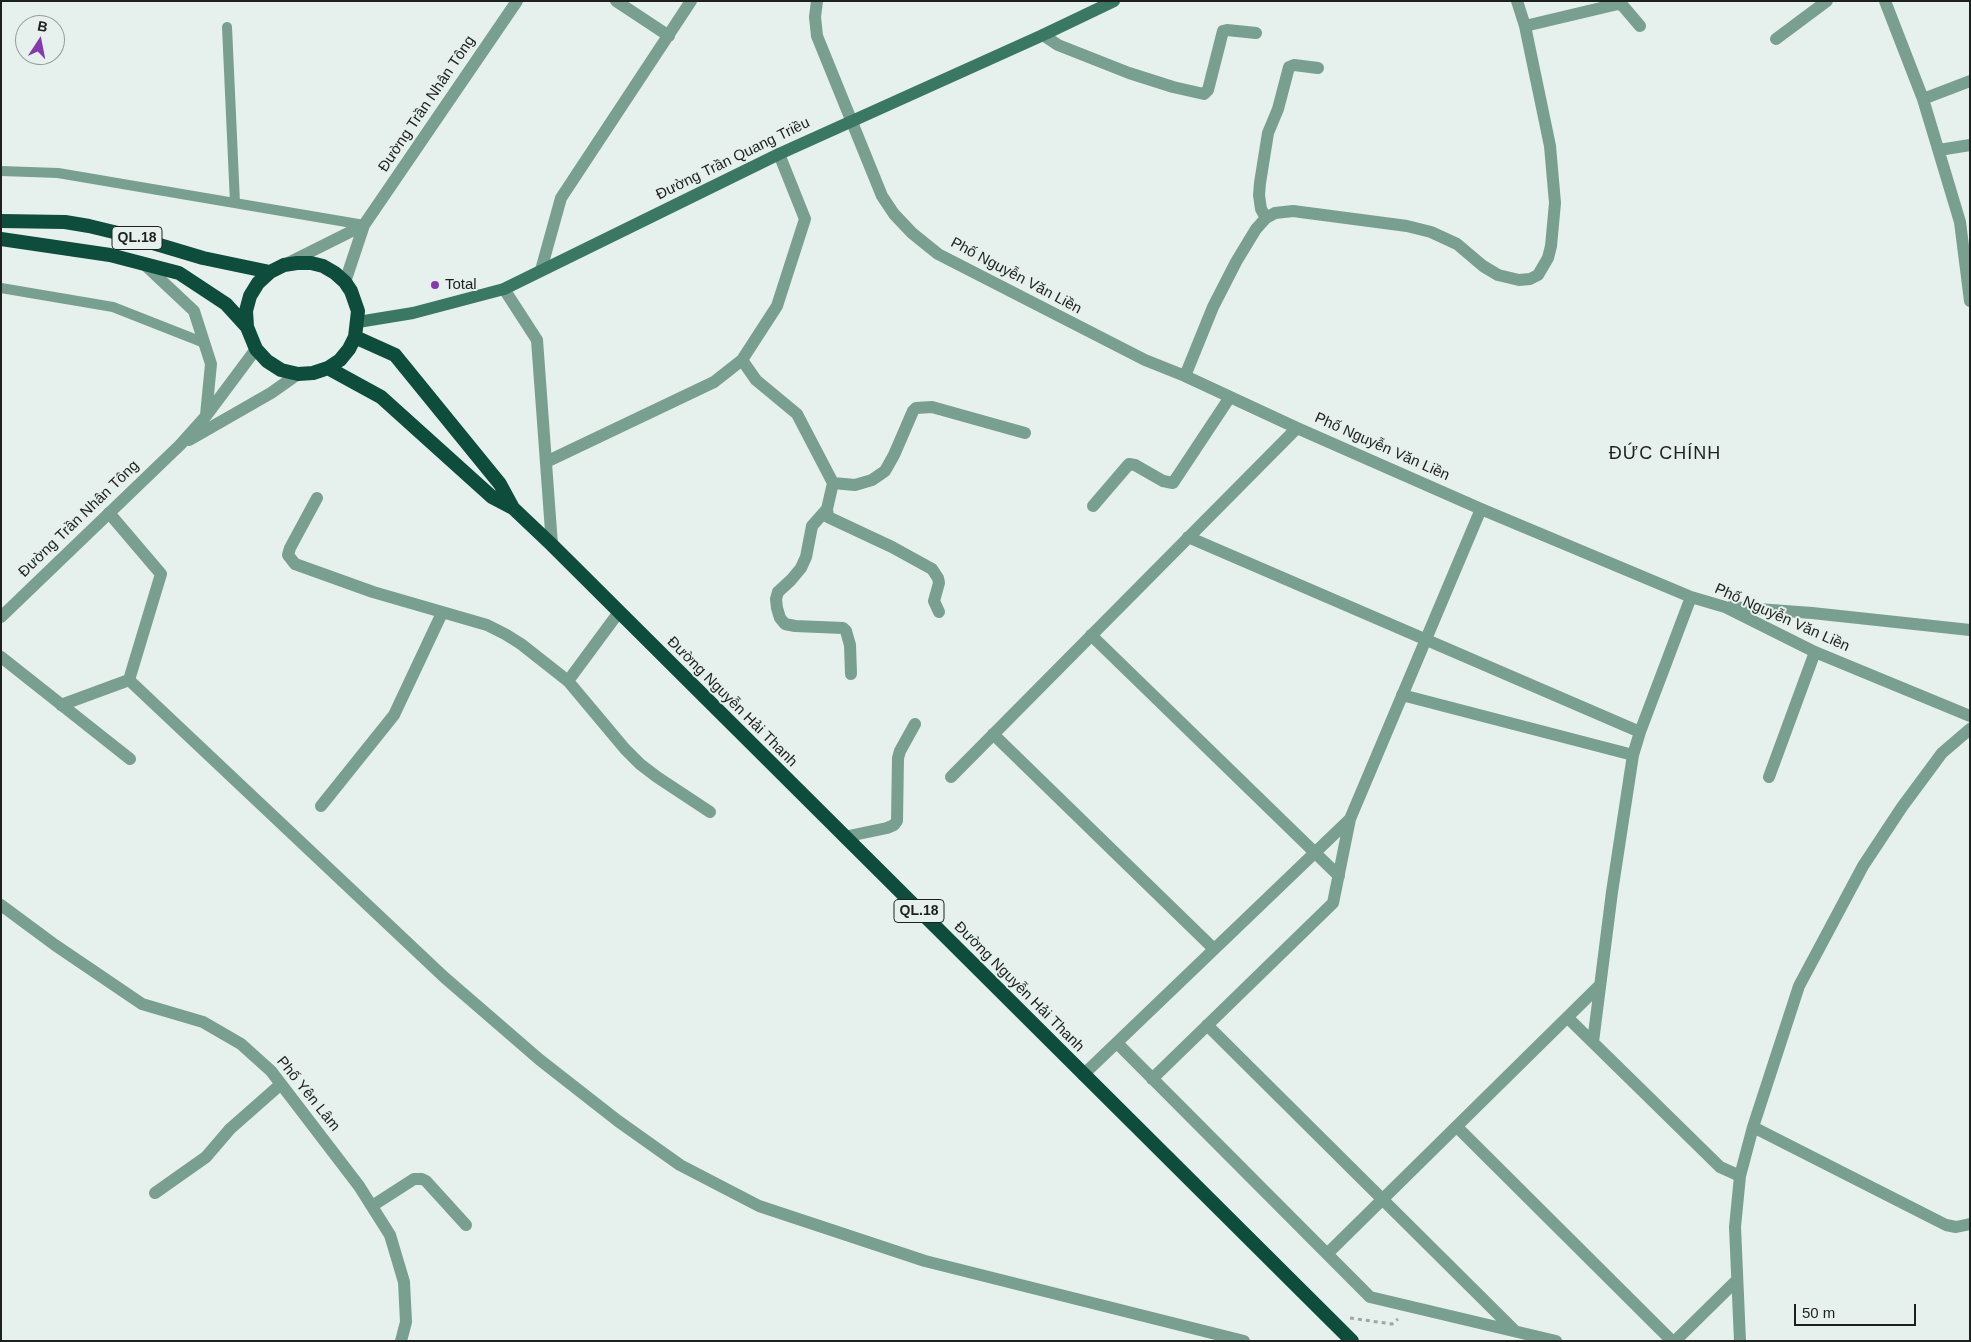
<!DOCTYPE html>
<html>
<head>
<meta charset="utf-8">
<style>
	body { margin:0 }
	#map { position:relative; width:1971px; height:1342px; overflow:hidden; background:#e6f0ec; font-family:Arial,sans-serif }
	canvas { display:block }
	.frame { position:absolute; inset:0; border:2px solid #1c201f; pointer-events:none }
	.north { position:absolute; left:15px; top:15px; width:50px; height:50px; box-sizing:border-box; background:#e6f0ec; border:1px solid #959d9a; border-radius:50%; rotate:11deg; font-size:14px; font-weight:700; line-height:20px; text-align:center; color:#1c201f }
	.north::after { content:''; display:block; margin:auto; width:18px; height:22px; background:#853aac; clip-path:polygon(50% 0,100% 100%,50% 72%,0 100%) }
	.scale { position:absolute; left:1794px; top:1304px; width:122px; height:22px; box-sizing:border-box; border:2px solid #1c201f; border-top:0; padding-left:6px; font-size:15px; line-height:18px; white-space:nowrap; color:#1c201f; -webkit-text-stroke:4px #e6f0ec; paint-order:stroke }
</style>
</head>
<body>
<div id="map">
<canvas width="1971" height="1342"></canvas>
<div class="frame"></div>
<div class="north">B</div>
<div class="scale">50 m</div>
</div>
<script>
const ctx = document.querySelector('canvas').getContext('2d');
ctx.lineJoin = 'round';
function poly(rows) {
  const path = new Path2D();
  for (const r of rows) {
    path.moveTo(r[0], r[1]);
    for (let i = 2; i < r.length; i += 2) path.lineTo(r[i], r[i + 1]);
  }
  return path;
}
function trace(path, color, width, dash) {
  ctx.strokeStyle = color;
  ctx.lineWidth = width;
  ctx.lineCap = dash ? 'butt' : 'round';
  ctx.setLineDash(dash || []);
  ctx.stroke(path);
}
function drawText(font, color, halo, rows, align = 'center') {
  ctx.font = font + ' Arial,sans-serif';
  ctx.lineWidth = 4;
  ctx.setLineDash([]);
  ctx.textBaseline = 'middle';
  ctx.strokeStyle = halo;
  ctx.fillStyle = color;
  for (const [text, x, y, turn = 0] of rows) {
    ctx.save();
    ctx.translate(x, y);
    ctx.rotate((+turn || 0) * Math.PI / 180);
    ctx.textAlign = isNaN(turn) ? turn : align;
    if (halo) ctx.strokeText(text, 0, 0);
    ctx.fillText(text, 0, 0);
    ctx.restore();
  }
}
const path = poly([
	[1350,1318,1392,1324,1398,1319]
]);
const service = poly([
	[227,27,235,203],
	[1,171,58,173,364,225],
	[1,288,113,307,202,342]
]);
const minor = poly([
	[616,1,669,36],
	[817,1,815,17,817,36,882,196,894,214,912,233,938,254,1145,360,1185,376,1297,428,1481,509,1691,597,1725,607,1815,652,1970,716],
	[1885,1,1923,99,1960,222,1970,301],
	[1525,26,1618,4,1623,6,1640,26],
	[1043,35,1058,45,1129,73,1173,87,1204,94,1208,90,1223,31,1227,30,1256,33],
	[1776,39,1827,1],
	[1923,99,1970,81],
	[1939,150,1970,145],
	[1266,218,1261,209,1259,195,1260,183,1268,133,1278,109,1289,67,1294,65,1318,68],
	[541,270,561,198,691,1],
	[504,289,537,340,552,545],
	[742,360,756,380,797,414,833,483,827,509,828,517,892,547,932,569,938,578,939,583,934,601,939,612],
	[1185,376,1213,307,1236,262,1256,229,1266,218,1275,213,1293,211,1407,226,1431,232,1457,244,1483,266,1498,275,1519,280,1530,279,1538,275,1548,258,1551,246,1555,203,1550,146,1525,26,1517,1],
	[546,462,714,382,742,360,777,306,805,219,779,154],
	[833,483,855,485,872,480,885,471,894,455,913,411,916,408,932,407,1025,433],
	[317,498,290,548,288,555,295,564,373,592,487,625,505,634,521,644,568,681,625,749,640,764,657,777,710,812],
	[1093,506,1129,464,1135,465,1163,481,1173,483,1230,397],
	[827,509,812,526,806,557,801,568,791,580,778,592,776,599,777,608,780,618,785,624,795,626,843,628,846,631,850,645,851,674],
	[109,513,161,574,129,680],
	[1188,537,1640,732],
	[1731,607,1812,613,1970,630],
	[1091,635,1339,876],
	[1,657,130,759],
	[568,681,619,612],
	[1402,695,1633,755],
	[61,705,129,680,444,977,540,1060,618,1121,680,1165,759,1206,925,1261,1244,1341],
	[993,734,1214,949],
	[951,777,1297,428],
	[1769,777,1815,652],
	[321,806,394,715,442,613],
	[844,837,887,828,894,825,897,821,898,758,900,751,915,724],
	[1,905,55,945,142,1004,203,1022,241,1044,271,1071,359,1186,390,1235,404,1282,406,1322,401,1341],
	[1568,1018,1720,1167,1740,1176],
	[1207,1025,1514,1330],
	[1593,1042,1612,892,1633,755,1640,732,1691,597],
	[1117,1043,1370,1297,1556,1341],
	[1083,1075,1350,819],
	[1152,1079,1333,903,1350,819,1481,509],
	[1457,1127,1672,1341],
	[1753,1127,1946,1225,1956,1227,1970,1224],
	[155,1193,206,1157,230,1129,281,1084],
	[372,1206,414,1179,422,1179,426,1181,466,1225],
	[1327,1254,1599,986],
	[1675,1341,1736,1281],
	[1740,1341,1735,1227,1740,1176,1753,1127,1799,986,1863,866,1902,807,1942,753,1970,729]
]);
const tertiary = poly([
	[288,263,364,225],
	[144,264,194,311,211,364,206,415],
	[345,282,364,225,517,1],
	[189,440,271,393,298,374],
	[1,617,180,445,206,416,256,349]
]);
const secondary = poly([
	[358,322,413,313,504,289,779,154,1043,35,1114,1]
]);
const trunk = poly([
	[1,221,65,222,89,226,126,235,203,258,270,272],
	[1,239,110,255,179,273,226,304,247,327,256,349,267,361,281,370,298,374,313,373,328,368,340,360,349,349,355,337,358,311,351,291,345,282,335,273,323,266,311,263,297,263,284,265,270,272,258,283,250,296,246,311,247,327],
	[355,337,395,355,500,484,513,508],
	[328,368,381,397,492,497,513,508,552,545,1352,1341]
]);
const markers = [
	[435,285,5,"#853aac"]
];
const shields = [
	[137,238,50],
	[919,911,50]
];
const shieldNames = [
	["QL.18",137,238],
	["QL.18",919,911]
];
const streetNames = [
	["Đường Trần Nhân Tông",427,104,-56],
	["Đường Trần Quang Triều",733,159,-26],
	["Phố Nguyễn Văn Liền",1016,276,28],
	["Phố Nguyễn Văn Liền",1382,447,24],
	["Đường Trần Nhân Tông",79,519,-44],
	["Phố Nguyễn Văn Liền",1782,618,24],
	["Đường Nguyễn Hải Thanh",732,702,45],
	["Đường Nguyễn Hải Thanh",1019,987,45],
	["Phố Yên Lâm",308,1094,51]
];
const poiNames = [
	["Total",445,285]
];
const quarterNames = [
	["ĐỨC CHÍNH",1665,454]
];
trace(path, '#9fa7a4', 3, [4, 4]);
trace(service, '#789f90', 10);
trace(minor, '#789f90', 12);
trace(tertiary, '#789f90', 12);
trace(secondary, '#3b7864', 12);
trace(trunk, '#0e4c3c', 14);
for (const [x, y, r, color] of markers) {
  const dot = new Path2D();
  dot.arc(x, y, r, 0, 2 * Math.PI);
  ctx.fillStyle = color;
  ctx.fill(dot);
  trace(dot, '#e6f0ec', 2);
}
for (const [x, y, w] of shields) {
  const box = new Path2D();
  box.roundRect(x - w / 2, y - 11.5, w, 23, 4);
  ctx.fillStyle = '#e6f0ec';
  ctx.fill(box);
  trace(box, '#1c201f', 1);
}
drawText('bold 14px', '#1c201f', null, shieldNames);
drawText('15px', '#1c201f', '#e6f0ec', streetNames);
drawText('15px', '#1c201f', '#e6f0ec', poiNames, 'left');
ctx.letterSpacing = '1px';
drawText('18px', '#1c201f', '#e6f0ec', quarterNames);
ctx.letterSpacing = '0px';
</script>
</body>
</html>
